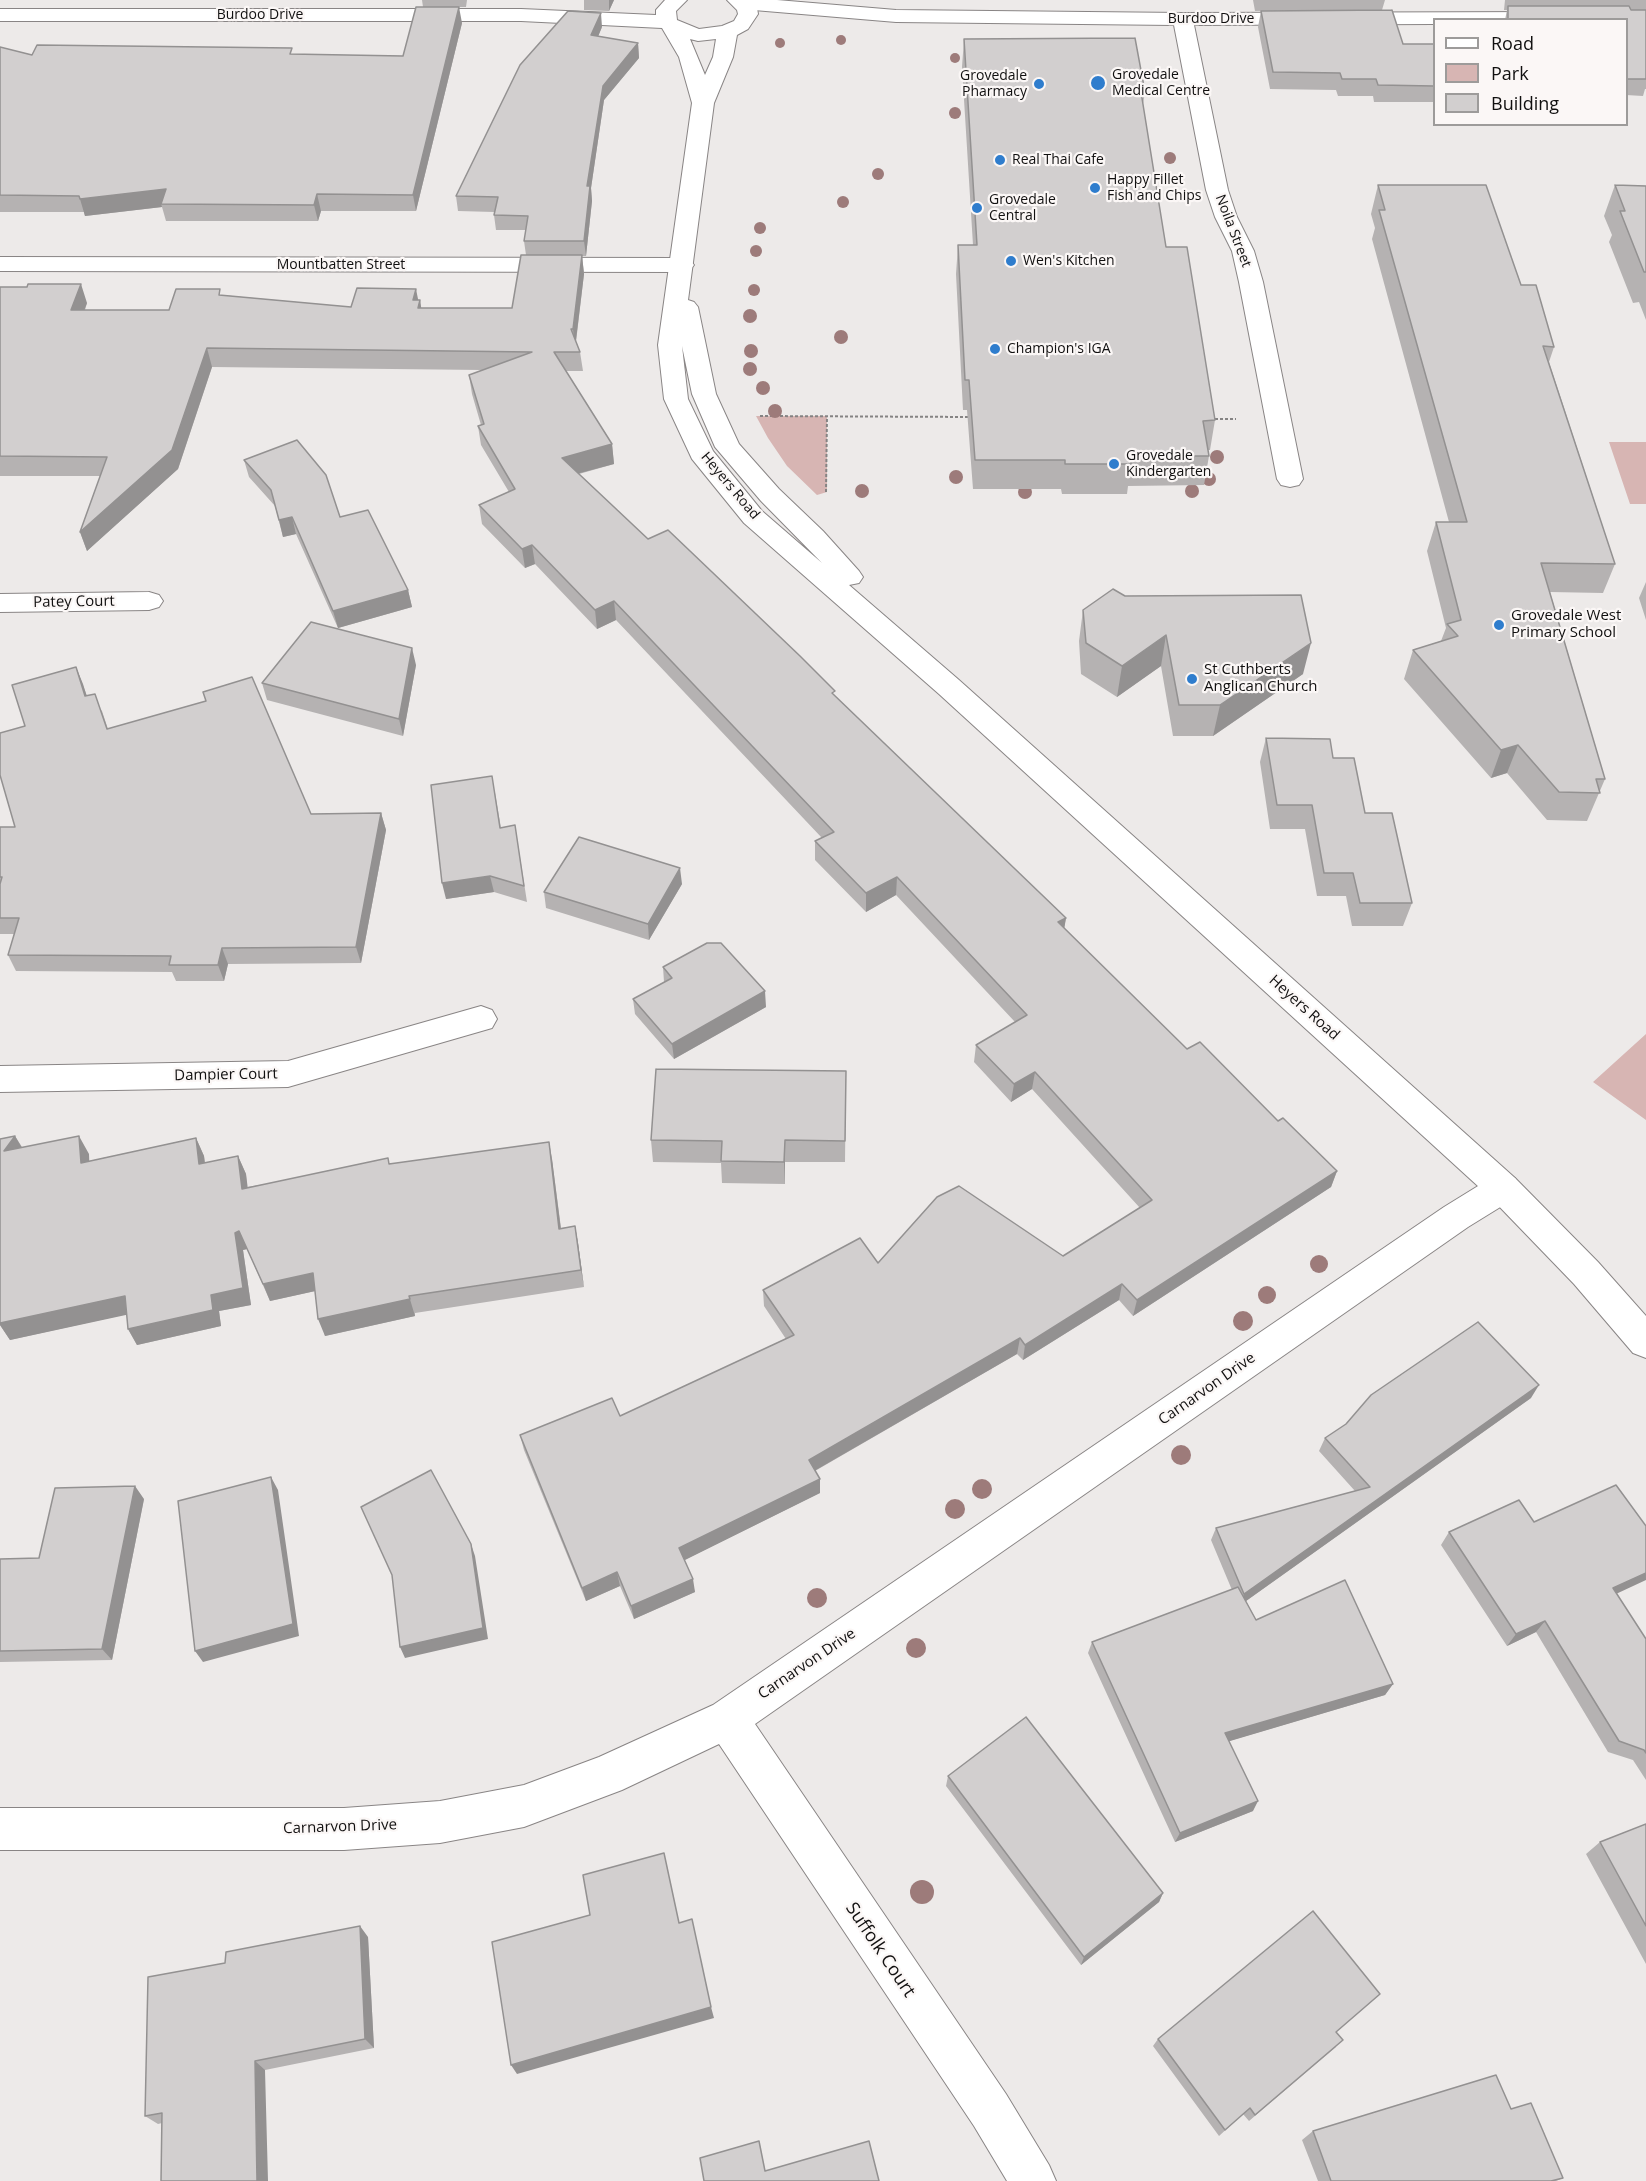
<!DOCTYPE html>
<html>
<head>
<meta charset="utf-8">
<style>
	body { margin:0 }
	#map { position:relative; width:1646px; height:2181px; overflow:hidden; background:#edeae9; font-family:"Open Sans",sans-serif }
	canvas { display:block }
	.legend { position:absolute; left:1433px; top:18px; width:195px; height:108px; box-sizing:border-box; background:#fbf7f6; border:2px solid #9d9b9a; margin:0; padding:8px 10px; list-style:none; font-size:18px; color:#111010 }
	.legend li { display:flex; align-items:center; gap:12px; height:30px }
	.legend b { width:30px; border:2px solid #9d9b9a }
</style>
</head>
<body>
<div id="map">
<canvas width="1646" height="2181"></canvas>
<ul class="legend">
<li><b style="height:8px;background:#fff"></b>Road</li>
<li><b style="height:16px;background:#d7b5b3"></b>Park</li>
<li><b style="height:16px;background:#d2cfcf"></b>Building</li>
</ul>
</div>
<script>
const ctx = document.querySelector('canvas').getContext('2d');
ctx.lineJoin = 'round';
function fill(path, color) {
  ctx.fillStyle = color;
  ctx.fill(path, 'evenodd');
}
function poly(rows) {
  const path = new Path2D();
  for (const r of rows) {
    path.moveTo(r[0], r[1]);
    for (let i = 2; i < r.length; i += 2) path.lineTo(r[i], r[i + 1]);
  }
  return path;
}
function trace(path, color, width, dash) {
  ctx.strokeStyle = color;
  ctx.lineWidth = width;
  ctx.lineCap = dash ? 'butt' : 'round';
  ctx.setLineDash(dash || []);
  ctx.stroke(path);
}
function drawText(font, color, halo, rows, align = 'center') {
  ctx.font = font + ' "Open Sans",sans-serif';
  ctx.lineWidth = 4.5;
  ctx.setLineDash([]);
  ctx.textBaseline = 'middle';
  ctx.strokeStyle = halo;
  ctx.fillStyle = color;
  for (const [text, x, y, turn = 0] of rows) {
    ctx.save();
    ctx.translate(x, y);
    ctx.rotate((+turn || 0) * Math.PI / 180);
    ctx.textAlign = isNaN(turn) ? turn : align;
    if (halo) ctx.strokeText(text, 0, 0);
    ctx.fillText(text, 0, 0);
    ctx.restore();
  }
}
const green = poly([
	[756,416,827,416,827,492,817,495,787,466,768,438],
	[1609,442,1646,442,1646,504,1630,504],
	[1646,1034,1646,1120,1593,1082]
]);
const path = poly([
	[760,416,972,417],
	[1210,419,1236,419],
	[826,492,827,416]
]);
const street = poly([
	[734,0,777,0,896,10,1183,13,1548,12,1555,14,1558,18,1434,20,1434,24,1194,25,1228,190,1237,217,1254,251,1263,282,1303,479,1299,485,1290,487,1281,485,1277,479,1239,282,1232,251,1215,217,1206,190,1174,25,896,22,742,9,735,7,732,3,734,0],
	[0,257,682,258,690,260,694,265,690,270,682,272,0,271,0,257],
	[149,592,159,595,163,601,159,607,149,610,0,612,0,594,149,592],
	[481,1006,492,1010,497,1019,492,1028,288,1087,0,1092,0,1066,288,1061,481,1006],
	[1503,1174,1515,1178,1520,1188,1515,1198,1468,1227,755,1724,1006,2094,1049,2165,1056,2181,1007,2181,974,2126,719,1744,622,1790,524,1827,440,1843,344,1850,0,1850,0,1808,344,1808,440,1801,524,1785,599,1757,713,1705,1444,1207,1491,1178,1503,1174]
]);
const secondary = poly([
	[665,0,687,0,676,11,677,20,699,29,722,26,734,21,738,14,737,10,727,0,749,0,757,8,758,14,748,29,737,35,733,57,714,103,688,300,694,302,698,307,716,394,739,444,779,489,823,531,859,571,863,577,859,583,849,585,959,680,1515,1178,1598,1262,1646,1316,1646,1358,1633,1353,1574,1284,1491,1198,939,694,744,523,692,459,664,399,658,345,692,103,679,57,662,28,521,21,0,21,0,9,521,9,656,15,656,10,665,0],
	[690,39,698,41,716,39,713,57,705,75,690,39],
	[682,346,692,394,715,447,761,501,822,563,762,511,713,451,688,399,682,346]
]);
const trees = [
	[841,40,5],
	[780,43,5],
	[955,58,5],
	[955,113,6],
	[1170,158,6],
	[878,174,6],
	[843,202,6],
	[760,228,6],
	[756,251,6],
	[754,290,6],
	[750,316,7],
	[841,337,7],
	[751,351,7],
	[750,369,7],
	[763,388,7],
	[775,411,7],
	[1217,457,7],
	[956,477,7],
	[1209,479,7],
	[862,491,7],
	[1192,491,7],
	[1025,492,7],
	[1319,1264,9],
	[1267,1295,9],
	[1243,1321,10],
	[1181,1455,10],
	[982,1489,10],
	[955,1509,10],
	[817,1598,10],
	[916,1648,10],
	[922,1892,12]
];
const wall = poly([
	[422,0,467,0,466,7,423,7],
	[584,0,614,0,609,11,584,10],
	[1253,0,1385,0,1382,10,1403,44,1434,44,1434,102,1374,102,1373,96,1338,96,1336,90,1270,89,1258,27,1261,11,1319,10,1255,11],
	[1505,0,1646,0,1646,89,1645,89,1643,96,1626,95,1626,20,1505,20,1507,10,1504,10],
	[462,23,416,211,321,211,318,221,166,221,162,207,85,216,84,212,0,212,0,47,32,55,294,54,403,56],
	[602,27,598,36,638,43,639,58,604,100,591,188,592,201,586,256,582,256,584,274,576,342,580,352,583,371,566,371,612,444,614,464,579,474,648,539,835,696,1066,918,1064,928,1187,1049,1278,1121,1337,1171,1331,1187,1133,1316,1119,1300,1023,1360,1017,1354,815,1471,820,1493,684,1560,695,1592,634,1619,620,1586,586,1601,524,1450,520,1435,620,1416,786,1339,764,1306,763,1290,878,1263,1063,1256,1140,1208,1032,1089,1011,1102,974,1062,976,1045,1015,1022,896,895,866,912,815,860,815,841,822,838,616,620,597,629,535,564,525,568,482,524,479,505,509,492,481,445,478,426,481,425,472,394,469,375,482,370,212,367,178,469,87,551,80,532,100,476,0,476,0,287,27,287,87,303,85,310,169,310,222,295,351,307,418,300,420,300,421,308,512,308,526,255,524,241,526,230,496,230,494,215,494,212,458,211,456,196],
	[964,39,1145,92,1143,104,1166,247,1215,420,1210,450,1208,450,1209,456,1204,485,1128,486,1127,494,1062,494,1061,489,973,489,967,410,963,410,956,274,958,245,973,245,962,67],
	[1378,185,1521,285,1554,347,1549,362,1615,564,1603,593,1550,592,1605,779,1587,821,1547,820,1507,773,1491,778,1404,679,1413,650,1441,641,1446,628,1427,551,1436,522,1449,522,1372,239,1375,228,1371,214],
	[1615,185,1646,186,1646,320,1639,302,1633,303,1609,242,1612,235,1604,216],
	[244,460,340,517,408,590,412,607,338,628,296,534,283,537,275,506,249,477],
	[1646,582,1646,620,1639,598],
	[1125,596,1303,674,1213,736,1173,736,1161,666,1117,697,1081,674,1079,641,1083,610],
	[416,665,403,736,267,700,262,683],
	[76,667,87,696,102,711,108,729,206,701,203,692,311,814,381,813,386,830,361,963,228,964,224,981,176,981,172,972,16,971,8,955,14,934,0,934,0,827,15,827,25,726],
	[1266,738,1333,758,1365,813,1412,903,1403,926,1352,926,1346,896,1317,896,1305,829,1270,829,1260,762],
	[495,793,501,828,515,825,527,902,494,892,446,899],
	[682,884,649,940,546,908,544,892],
	[663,967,766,1007,674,1059,635,1014,633,999,664,982],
	[846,1071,845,1162,785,1162,785,1184,722,1183,721,1163,653,1162,651,1140],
	[15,1136,22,1147,89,1154,89,1161,196,1138,204,1156,205,1163,238,1156,246,1174,247,1187,390,1164,552,1159,561,1228,575,1226,578,1243,584,1287,415,1313,415,1316,325,1336,315,1291,270,1301,247,1249,243,1250,251,1305,219,1311,221,1326,137,1345,128,1329,127,1314,10,1340,0,1325,0,1139],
	[1531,1398,1246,1601,1256,1620,1393,1684,1385,1695,1229,1741,1253,1811,1175,1842,1088,1653,1092,1642,1232,1590,1211,1540,1216,1528,1355,1491,1319,1451,1325,1438],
	[144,1499,112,1660,0,1662,0,1559,39,1558],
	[1534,1522,1617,1594,1646,1639,1646,1780,1633,1760,1608,1752,1536,1632,1507,1646,1441,1545,1449,1532],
	[948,1776,1163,1893,1159,1902,1081,1965,946,1786],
	[1646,1824,1646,1964,1586,1854,1600,1842],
	[368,1937,374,2048,265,2070,162,2123,158,2124,145,2116],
	[1372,2001,1336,2032,1336,2047,1249,2121,1243,2114,1219,2136,1153,2046,1158,2039],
	[1511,2109,1563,2178,1556,2181,1318,2181,1302,2140,1313,2131]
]);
const shadedWall = poly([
	[609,0,614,0,609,11],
	[459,7,462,23,416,211,413,195],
	[601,13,602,27,593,49,591,35],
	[638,43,639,58,604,100,591,188,592,201,586,256,584,241,587,186,603,86],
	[166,189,161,204,162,207,85,216,80,199],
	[317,194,321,211,318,221,314,205],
	[582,255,584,274,575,348,573,329],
	[81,284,87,303,77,329,71,310],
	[416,289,419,304,420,300,423,319,413,300],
	[207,348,212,367,178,469,87,551,80,532],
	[612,444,614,464,565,477,562,458],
	[292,517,296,534,283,537,279,520],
	[532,545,535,564,525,568,522,549],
	[408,590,412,607,338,628,333,611],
	[614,601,616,620,597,629,595,610],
	[1166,635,1161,666,1117,697,1122,666],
	[1311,643,1303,674,1213,736,1220,705],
	[412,648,416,665,403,736,399,719],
	[76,667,83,684,92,713,85,696],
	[1518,745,1507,773,1491,778,1501,750],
	[381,813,386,830,361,963,356,947],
	[680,868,682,884,649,940,648,924],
	[490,876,494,892,446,899,442,883],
	[897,877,896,895,866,912,866,893],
	[1066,918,1063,936,1058,922],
	[222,948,228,964,224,981,218,965],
	[765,991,766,1007,674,1059,672,1044],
	[1035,1072,1032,1089,1011,1102,1014,1084],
	[15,1136,25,1153,4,1151],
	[79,1136,89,1154,90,1181,81,1163],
	[196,1138,204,1156,207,1182,199,1164],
	[785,1140,785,1184,784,1162],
	[549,1142,552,1159,563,1246,559,1229],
	[238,1156,246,1174,250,1206,242,1189],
	[1337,1171,1331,1187,1133,1316,1137,1300],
	[575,1226,578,1243,584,1287,581,1270],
	[239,1231,247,1249,243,1250,251,1305,219,1311,221,1326,137,1345,128,1329,211,1295,235,1233],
	[313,1273,320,1290,270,1301,263,1284],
	[1122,1284,1119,1300,1023,1360,1025,1345],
	[125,1296,135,1313,10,1340,0,1325,0,1323],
	[409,1296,415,1316,325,1336,318,1319],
	[1020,1338,1017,1354,809,1474,809,1460],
	[1539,1385,1531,1398,1239,1606,1244,1594],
	[271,1477,278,1490,299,1636,203,1662,195,1651],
	[820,1479,820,1493,681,1562,679,1548],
	[135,1486,144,1499,112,1660,102,1649],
	[471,1544,475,1556,488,1639,405,1658,400,1647],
	[617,1572,620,1586,586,1601,582,1588],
	[1646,1573,1646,1580,1603,1600,1613,1588],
	[693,1579,695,1592,634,1619,631,1606],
	[1545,1621,1536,1632,1507,1646,1516,1634],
	[1393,1684,1385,1695,1220,1744,1225,1733],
	[1258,1801,1253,1811,1175,1842,1180,1833],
	[1163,1893,1159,1902,1081,1965,1084,1957],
	[360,1926,368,1937,374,2048,365,2039],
	[711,2007,714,2018,517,2074,511,2065],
	[255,2061,265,2070,268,2181,257,2181]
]);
const building = poly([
	[1508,6,1629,6,1631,10,1646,10,1646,79,1626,79,1626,20,1508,20,1508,6],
	[416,7,459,7,413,195,317,194,314,205,161,204,166,189,80,199,79,196,0,195,0,47,32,55,37,45,292,48,290,54,403,56,416,7],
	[1392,10,1403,44,1434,44,1434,86,1378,85,1376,79,1342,79,1340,73,1273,72,1261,11,1392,10],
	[568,11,601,13,591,35,638,43,603,86,587,186,590,186,584,241,524,241,528,216,494,215,498,197,456,196,520,65,568,11],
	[1135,38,1145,92,1141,92,1166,247,1187,247,1215,420,1203,421,1209,456,1131,456,1131,464,1065,464,1065,460,975,460,969,380,965,380,958,245,977,245,964,39,1135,38],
	[1378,185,1486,185,1521,285,1536,285,1554,347,1543,346,1615,564,1541,563,1605,779,1596,779,1600,793,1559,792,1518,745,1501,750,1413,650,1458,636,1447,624,1461,620,1436,522,1467,522,1379,210,1385,210,1378,185],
	[1615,185,1646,186,1646,272,1644,272,1620,211,1625,211,1615,185],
	[521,255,582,255,573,329,571,329,580,352,554,352,612,444,562,458,648,539,668,530,800,656,835,691,832,693,1066,918,1058,922,1187,1049,1200,1042,1278,1121,1283,1118,1337,1171,1137,1300,1122,1284,1025,1345,1020,1338,809,1460,820,1479,679,1548,693,1579,631,1606,617,1572,582,1588,520,1435,612,1398,620,1416,794,1335,763,1290,860,1238,878,1263,937,1197,959,1186,1063,1256,1152,1200,1035,1072,1014,1084,976,1045,1027,1015,897,877,866,893,815,841,834,832,614,601,595,610,532,545,522,549,479,505,515,489,478,426,484,424,469,375,532,352,207,348,172,450,80,532,107,457,0,456,0,287,27,287,28,284,81,284,71,310,169,310,176,289,220,289,219,295,351,307,357,288,416,289,413,300,420,300,418,308,512,308,521,255],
	[297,440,326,475,340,517,368,510,408,590,333,611,292,517,279,520,271,490,244,460,297,440],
	[1113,589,1125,596,1301,595,1311,643,1220,705,1179,705,1166,635,1122,666,1086,643,1083,610,1113,589],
	[311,622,412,648,399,719,262,683,311,622],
	[76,667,85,696,95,694,107,729,206,701,203,692,252,677,311,814,381,813,356,947,222,948,218,965,169,965,171,956,8,955,19,918,0,918,0,884,2,877,0,877,0,827,15,827,0,775,0,733,25,726,12,685,76,667],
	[1266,738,1330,739,1333,758,1354,758,1365,813,1392,813,1412,903,1360,903,1353,873,1324,873,1312,805,1277,805,1266,738],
	[492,776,500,828,515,825,524,886,490,876,442,883,431,785,492,776],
	[579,837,680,868,648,924,544,892,579,837],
	[707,943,721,943,765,991,672,1044,633,999,672,978,663,967,707,943],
	[656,1069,846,1071,845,1141,785,1140,784,1162,721,1161,722,1141,651,1140,656,1069],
	[15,1136,4,1151,79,1136,81,1163,196,1138,199,1164,238,1156,242,1189,388,1158,389,1164,549,1142,559,1229,575,1226,581,1270,409,1296,410,1299,318,1319,313,1273,263,1284,239,1231,235,1233,243,1288,211,1295,213,1310,128,1329,125,1296,0,1323,0,1139,15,1136],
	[1478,1322,1539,1385,1244,1594,1216,1528,1370,1487,1325,1438,1346,1424,1371,1395,1478,1322],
	[431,1470,471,1544,483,1628,400,1647,392,1575,361,1507,431,1470],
	[271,1477,293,1624,195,1651,178,1501,271,1477],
	[1616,1485,1646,1526,1646,1573,1613,1588,1646,1639,1646,1753,1644,1750,1619,1741,1545,1621,1516,1634,1449,1532,1519,1500,1534,1522,1616,1485],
	[135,1486,102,1649,0,1651,0,1559,39,1558,55,1488,135,1486],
	[1345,1580,1393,1684,1225,1733,1258,1801,1180,1833,1092,1642,1238,1587,1256,1620,1345,1580],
	[1026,1717,1163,1893,1084,1957,948,1776,1026,1717],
	[1646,1824,1646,1926,1600,1842,1646,1824],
	[664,1853,679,1923,692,1919,711,2007,511,2065,492,1942,590,1915,583,1875,664,1853],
	[1313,1911,1380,1994,1336,2032,1343,2040,1255,2115,1250,2108,1225,2130,1158,2039,1313,1911],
	[360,1926,365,2039,255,2061,257,2181,161,2181,162,2113,145,2116,148,1977,225,1963,226,1952,360,1926],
	[1496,2075,1511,2109,1531,2103,1563,2178,1551,2181,1331,2181,1313,2131,1496,2075],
	[759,2141,765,2171,869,2141,879,2181,704,2181,700,2158,759,2141]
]);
const markers = [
	[1098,83,8,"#2f7dcd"],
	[1039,84,6,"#2f7dcd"],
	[1000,160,6,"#2f7dcd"],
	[1095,188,6,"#2f7dcd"],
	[977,208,6,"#2f7dcd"],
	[1011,261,6,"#2f7dcd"],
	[995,349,6,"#2f7dcd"],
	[1114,464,6,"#2f7dcd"],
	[1499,625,6,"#2f7dcd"],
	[1192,679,6,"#2f7dcd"]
];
const farStreetnames = [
	["Burdoo Drive",260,15],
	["Burdoo Drive",1211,19],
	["Noila Street",1233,231,69],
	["Mountbatten Street",341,265],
	["Heyers Road",730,486,50]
];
const farPoinames = [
	["Grovedale",1112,75],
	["Medical Centre",1112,91],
	["Grovedale",1027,76,"right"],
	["Pharmacy",1027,92,"right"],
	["Real Thai Cafe",1012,160],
	["Happy Fillet",1107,180],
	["Fish and Chips",1107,196],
	["Grovedale",989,200],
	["Central",989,216],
	["Wen's Kitchen",1023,261],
	["Champion's IGA",1007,349],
	["Grovedale",1126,456],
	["Kindergarten",1126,472]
];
const streetNames = [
	["Patey Court",74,602,-1],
	["Heyers Road",1304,1008,42],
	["Dampier Court",226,1075,-1],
	["Carnarvon Drive",1207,1389,-35],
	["Carnarvon Drive",807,1664,-34],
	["Carnarvon Drive",340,1827,-2]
];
const poiNames = [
	["Grovedale West",1511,616],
	["Primary School",1511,633],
	["St Cuthberts",1204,670],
	["Anglican Church",1204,687]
];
const nearStreetnames = [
	["Suffolk Court",880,1950,56]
];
fill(green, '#d7b5b3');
trace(street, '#898585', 2);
trace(secondary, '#898585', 2);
trace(path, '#858383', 2, [3, 2]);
fill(street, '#fff');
fill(secondary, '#fff');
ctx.fillStyle = '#9d7b7a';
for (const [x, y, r] of trees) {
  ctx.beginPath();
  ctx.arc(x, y, r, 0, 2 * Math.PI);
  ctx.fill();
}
fill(wall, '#b5b2b2');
fill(shadedWall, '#939191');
fill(building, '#d2cfcf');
trace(building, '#939191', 1.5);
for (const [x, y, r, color] of markers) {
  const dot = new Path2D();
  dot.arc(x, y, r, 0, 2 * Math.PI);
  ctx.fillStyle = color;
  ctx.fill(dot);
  trace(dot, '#fbf7f6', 2);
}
drawText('14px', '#111010', '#fbf7f6', farStreetnames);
drawText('14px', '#111010', '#fbf7f6', farPoinames, 'left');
drawText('15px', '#111010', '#fbf7f6', streetNames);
drawText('15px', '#111010', '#fbf7f6', poiNames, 'left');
drawText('18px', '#111010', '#fbf7f6', nearStreetnames);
</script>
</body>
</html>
